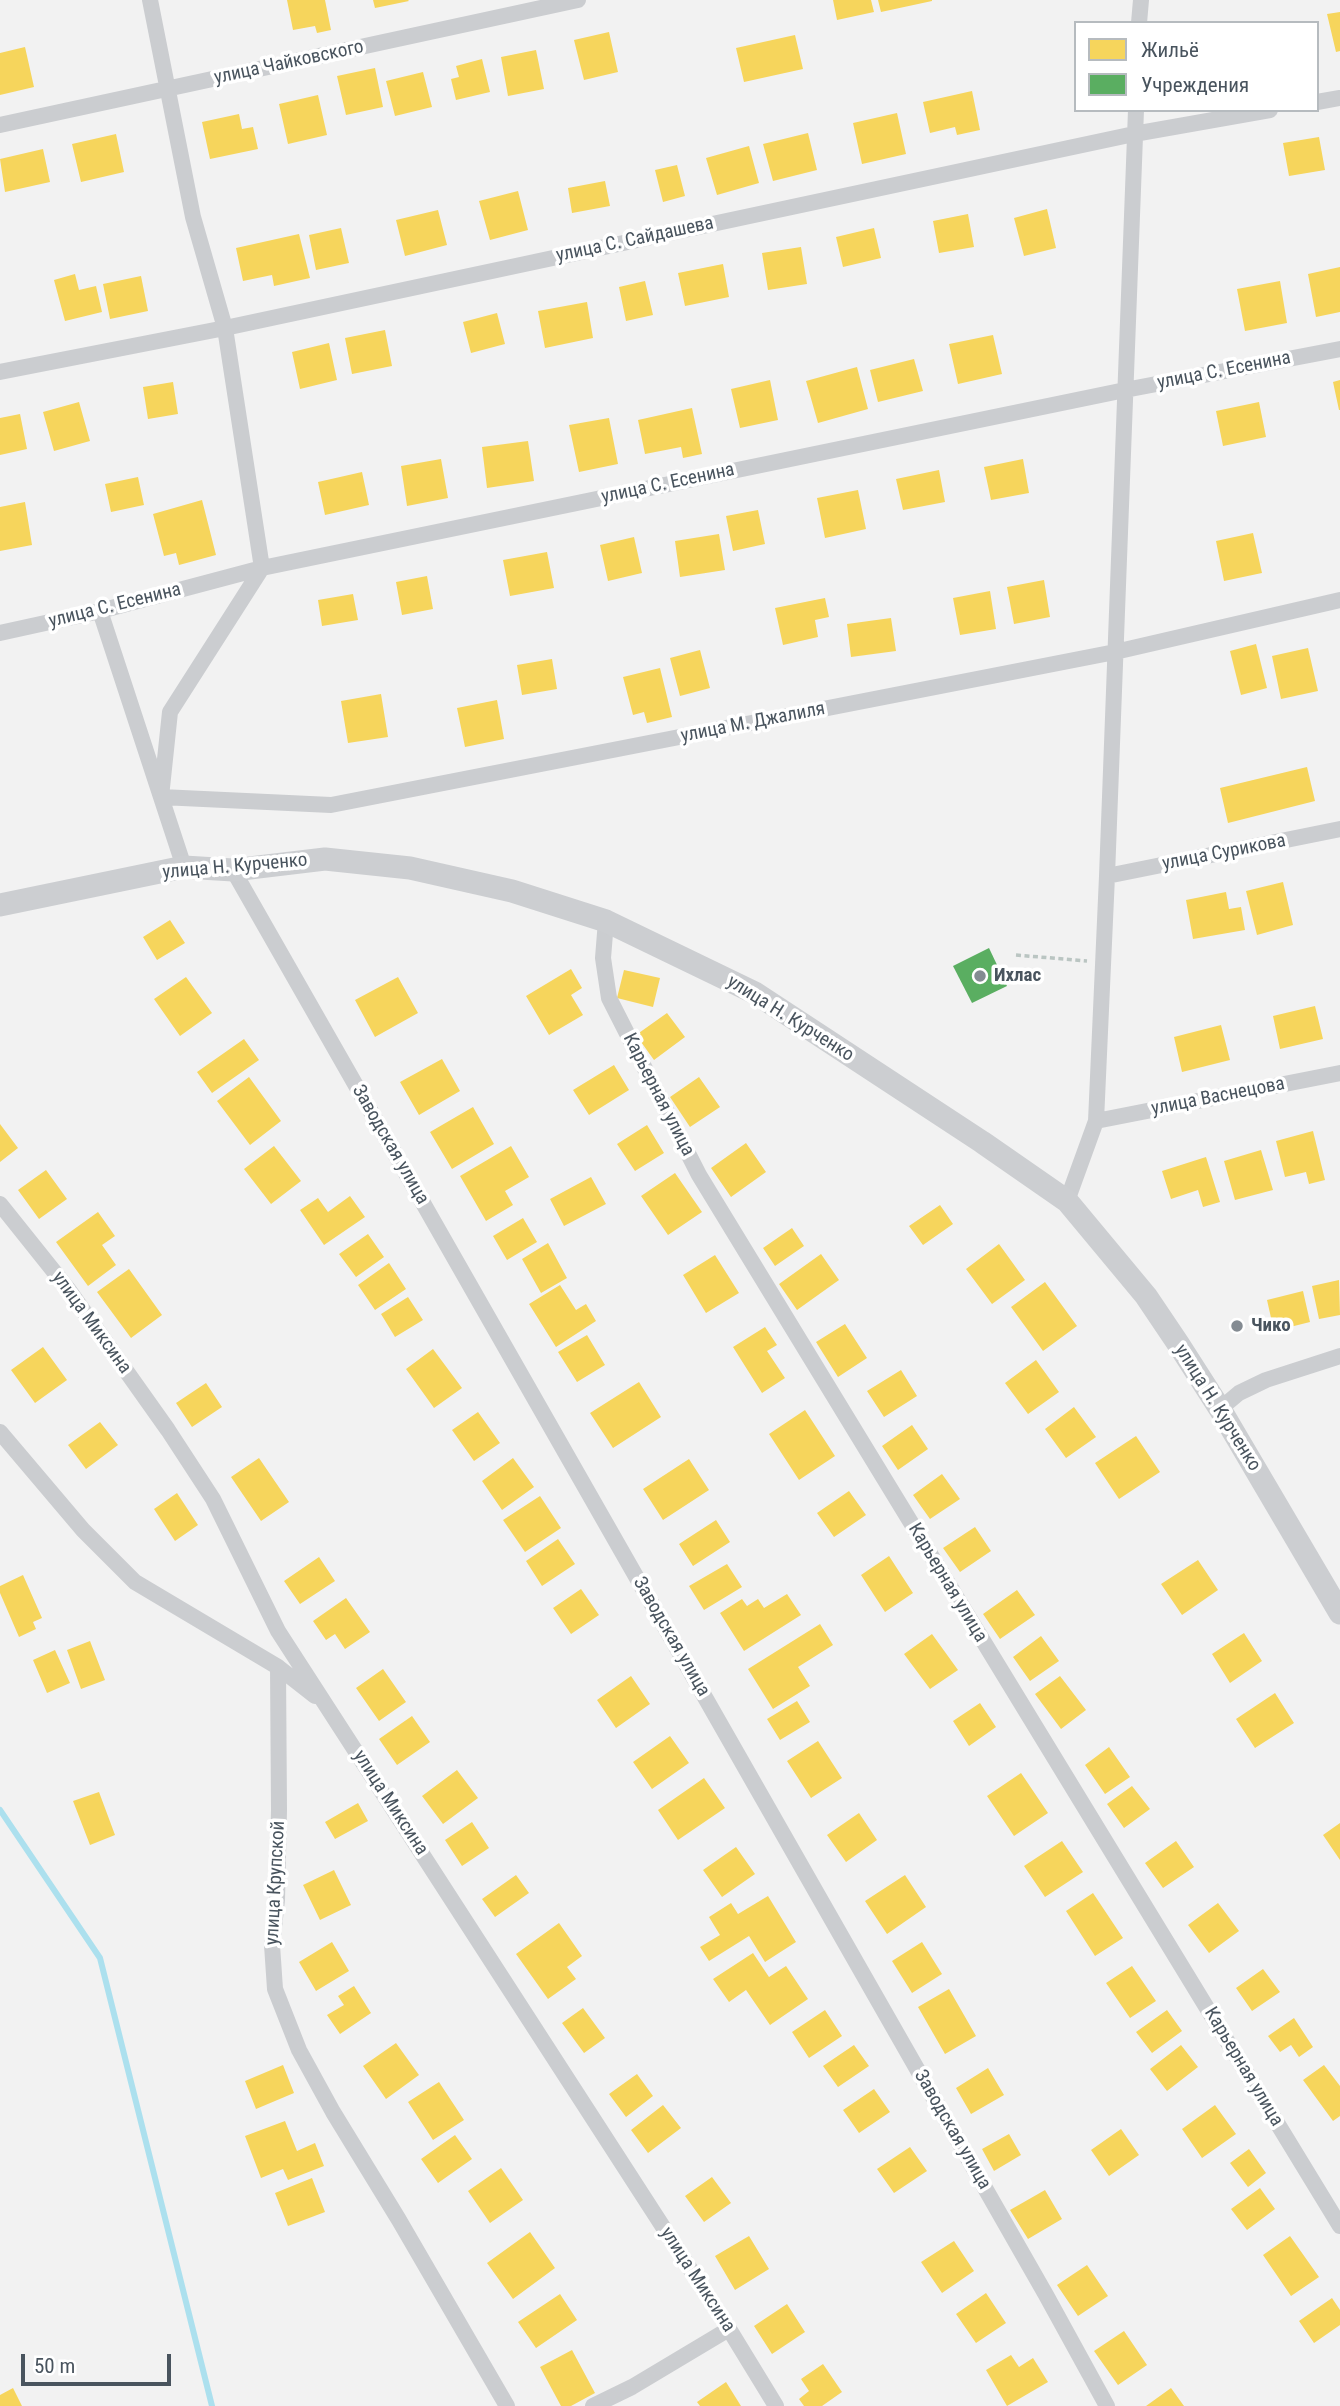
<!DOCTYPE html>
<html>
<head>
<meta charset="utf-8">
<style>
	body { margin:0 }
	#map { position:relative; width:1340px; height:2406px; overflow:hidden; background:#f2f2f2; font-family:"Roboto Condensed",sans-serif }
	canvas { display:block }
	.legend { position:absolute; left:1074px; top:21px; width:245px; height:91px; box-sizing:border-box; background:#fff; border:2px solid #b6bbbf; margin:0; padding:9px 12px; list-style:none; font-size:21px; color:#49545e }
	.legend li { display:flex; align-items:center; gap:14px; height:35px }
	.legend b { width:35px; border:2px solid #b6bbbf }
	.scale { position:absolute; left:21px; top:2354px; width:150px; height:32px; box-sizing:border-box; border:4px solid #49545e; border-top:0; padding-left:9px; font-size:21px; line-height:24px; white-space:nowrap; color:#49545e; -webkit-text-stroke:5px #fff; paint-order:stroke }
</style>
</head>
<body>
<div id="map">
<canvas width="1340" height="2406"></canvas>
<ul class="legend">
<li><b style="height:19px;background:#f6d55c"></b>Жильё</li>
<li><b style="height:19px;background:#5aae61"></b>Учреждения</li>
</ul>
<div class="scale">50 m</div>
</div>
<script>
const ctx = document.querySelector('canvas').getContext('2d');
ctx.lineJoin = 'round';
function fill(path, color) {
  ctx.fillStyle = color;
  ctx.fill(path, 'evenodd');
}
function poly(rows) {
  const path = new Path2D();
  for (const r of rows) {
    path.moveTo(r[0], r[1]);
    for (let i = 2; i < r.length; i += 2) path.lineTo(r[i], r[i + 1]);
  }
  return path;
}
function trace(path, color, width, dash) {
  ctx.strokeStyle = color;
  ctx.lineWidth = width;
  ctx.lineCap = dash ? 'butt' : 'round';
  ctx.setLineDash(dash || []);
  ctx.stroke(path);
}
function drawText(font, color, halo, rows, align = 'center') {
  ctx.font = font + ' "Roboto Condensed",sans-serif';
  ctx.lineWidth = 7;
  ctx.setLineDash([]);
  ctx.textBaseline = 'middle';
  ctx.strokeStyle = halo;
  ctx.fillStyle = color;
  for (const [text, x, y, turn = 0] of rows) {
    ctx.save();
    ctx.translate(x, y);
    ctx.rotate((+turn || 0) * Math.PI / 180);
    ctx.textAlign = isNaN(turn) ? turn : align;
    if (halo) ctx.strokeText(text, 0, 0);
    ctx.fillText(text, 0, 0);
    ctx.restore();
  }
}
const homes = poly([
	[287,0,325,0,331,30,317,33,315,26,293,30],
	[373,0,408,0,409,1,375,8],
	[833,0,871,0,874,12,837,20],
	[878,0,932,0,932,1,881,12],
	[1340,12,1340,51,1336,52,1327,14],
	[609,32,618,72,584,80,574,40],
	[795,35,803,69,744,82,736,48],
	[25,47,34,87,0,95,0,53],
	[536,50,544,89,508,96,501,57],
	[482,59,490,92,456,100,451,79,459,77,456,66],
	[375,68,383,107,346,115,337,76],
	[423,72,432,107,395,116,386,81],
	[972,91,980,130,957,135,955,127,930,133,923,102],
	[318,95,327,135,288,144,279,104],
	[897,113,906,154,862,164,853,123],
	[239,114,242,129,253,127,258,149,210,159,202,122],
	[808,133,817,170,773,181,763,144],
	[116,134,124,172,81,182,72,144],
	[1319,137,1325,170,1289,176,1283,143],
	[749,146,759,183,717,195,706,158],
	[43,149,50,182,5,192,0,159],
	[677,165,685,196,663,202,655,170],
	[605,181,610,206,572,213,568,188],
	[518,191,528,230,490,240,479,201],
	[1047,209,1056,248,1024,256,1014,218],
	[438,210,447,245,405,256,396,220],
	[968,214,974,247,939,253,933,221],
	[341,228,349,263,316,270,309,235],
	[874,228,881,258,843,267,836,237],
	[299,234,310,278,274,286,272,275,243,281,236,248],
	[801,247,807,284,768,290,762,253],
	[723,264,729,297,685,306,678,273],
	[1340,267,1340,312,1316,317,1308,274],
	[75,274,79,290,96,286,102,312,65,321,54,280],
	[141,276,148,311,110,319,103,284],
	[645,281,653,315,626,321,619,287],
	[1280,281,1287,323,1245,331,1237,289],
	[587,302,593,338,545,348,538,311],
	[497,313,505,344,471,353,463,322],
	[385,330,392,366,352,374,345,338],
	[993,335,1002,374,958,384,949,344],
	[329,343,337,380,300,389,292,352],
	[914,359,923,391,878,402,870,370],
	[857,367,868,409,818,423,806,381],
	[770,380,778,420,740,428,731,389],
	[1340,380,1340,410,1339,410,1333,382],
	[173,382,178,414,148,419,143,387],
	[79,402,90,441,54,451,43,412],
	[1259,402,1266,437,1223,446,1216,411],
	[692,408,702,454,683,458,681,447,645,454,638,420],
	[20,414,27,449,0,455,0,418],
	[609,418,618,464,579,472,569,425],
	[528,441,534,481,487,488,482,447],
	[441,459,448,498,407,506,401,466],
	[1023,459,1029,493,991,500,984,467],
	[939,470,945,502,903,510,896,479],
	[362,472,369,505,325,515,318,482],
	[138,477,144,505,111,512,105,484],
	[858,490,866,529,825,538,817,498],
	[202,500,216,555,179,565,176,553,164,556,153,514],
	[25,502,32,545,0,551,0,507],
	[758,510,765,544,733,551,726,516],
	[1253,533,1262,573,1224,581,1216,541],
	[719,534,725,570,680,577,675,541],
	[634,537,642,573,608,581,600,545],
	[547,552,554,588,510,596,503,560],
	[427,576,433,609,402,615,396,582],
	[1044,580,1050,617,1014,624,1007,587],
	[990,591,996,629,960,635,953,598],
	[353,594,358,620,322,626,318,600],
	[825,598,829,617,815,620,818,637,783,645,775,608],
	[891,618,896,651,851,657,847,624],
	[1256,644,1267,688,1241,695,1230,651],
	[1308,648,1318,691,1281,699,1272,656],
	[700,650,710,688,680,696,670,658],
	[552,659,557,689,522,695,517,665],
	[660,668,672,717,647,723,644,712,633,715,623,677],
	[381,694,388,737,348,743,341,701],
	[497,700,504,739,465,747,457,708],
	[1307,767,1315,801,1228,823,1220,788],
	[1283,882,1293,925,1257,935,1246,891],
	[1226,892,1229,909,1241,907,1245,930,1193,939,1186,900],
	[170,920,185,943,157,960,143,937],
	[571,969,582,988,571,995,583,1015,549,1035,526,996],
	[624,970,660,978,653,1007,617,998],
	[186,977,212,1013,180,1036,154,999],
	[398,977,418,1013,375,1037,355,1000],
	[1315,1006,1323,1039,1280,1049,1273,1016],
	[667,1013,685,1037,654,1060,636,1035],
	[1221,1025,1230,1060,1182,1072,1174,1037],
	[244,1039,259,1060,212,1093,197,1072],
	[442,1059,460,1091,419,1115,400,1082],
	[614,1065,629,1090,589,1115,573,1090],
	[249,1077,281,1121,250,1145,217,1101],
	[699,1077,720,1107,690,1127,670,1097],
	[473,1107,494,1144,452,1169,430,1132],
	[0,1124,18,1148,0,1162],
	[647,1125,664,1153,635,1171,617,1144],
	[1313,1131,1325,1180,1309,1184,1306,1172,1285,1177,1276,1141],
	[746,1143,766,1172,731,1197,711,1168],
	[274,1146,301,1181,271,1204,244,1169],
	[511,1146,529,1177,505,1191,513,1205,486,1221,460,1176],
	[1261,1150,1273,1190,1235,1200,1224,1161],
	[1206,1157,1220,1202,1203,1207,1198,1190,1171,1199,1162,1171],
	[46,1170,67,1199,39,1219,18,1190],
	[675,1173,702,1212,668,1235,641,1196],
	[591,1177,606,1204,564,1226,550,1199],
	[350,1196,365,1217,324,1245,300,1210,318,1198,328,1212],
	[940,1205,953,1224,923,1245,909,1226],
	[98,1212,115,1236,102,1245,116,1265,88,1286,56,1242],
	[523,1218,537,1242,507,1260,493,1236],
	[792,1228,804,1246,775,1266,763,1248],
	[368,1234,384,1257,356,1277,339,1254],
	[548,1243,567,1278,541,1293,522,1259],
	[999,1244,1025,1280,992,1304,966,1269],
	[821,1254,839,1280,797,1310,779,1284],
	[715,1255,739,1293,706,1313,683,1275],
	[389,1263,406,1289,375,1310,358,1285],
	[129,1269,162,1315,131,1338,97,1292],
	[1339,1280,1340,1315,1319,1319,1312,1286],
	[1045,1282,1077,1326,1043,1351,1011,1307],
	[560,1285,576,1310,586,1304,596,1321,556,1347,529,1304],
	[1303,1291,1310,1322,1274,1331,1267,1300],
	[408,1297,423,1320,395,1337,381,1314],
	[845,1324,867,1358,838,1377,816,1342],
	[765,1327,777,1345,767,1351,785,1378,762,1393,733,1347],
	[587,1335,605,1365,577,1382,558,1352],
	[43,1347,67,1380,35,1403,11,1370],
	[433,1349,462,1388,434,1408,406,1369],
	[1036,1360,1059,1392,1028,1414,1005,1383],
	[901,1370,917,1396,884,1417,867,1391],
	[639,1382,661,1417,613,1448,590,1413],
	[206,1383,222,1407,192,1427,176,1403],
	[1074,1407,1096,1437,1066,1458,1045,1429],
	[805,1410,835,1456,799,1480,769,1434],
	[478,1412,500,1443,474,1461,452,1430],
	[100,1422,118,1445,86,1469,68,1445],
	[912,1425,928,1449,898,1470,882,1446],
	[1136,1436,1160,1472,1119,1499,1095,1463],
	[259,1458,289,1502,261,1521,231,1477],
	[513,1458,534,1487,502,1510,482,1481],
	[689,1459,709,1490,663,1520,643,1489],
	[942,1474,960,1499,930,1519,913,1495],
	[849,1491,866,1515,834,1537,817,1513],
	[177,1493,198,1525,175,1541,154,1509],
	[540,1496,561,1528,525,1552,503,1520],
	[716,1520,730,1542,693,1566,679,1544],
	[975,1527,991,1551,960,1572,943,1548],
	[558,1539,575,1564,542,1586,526,1561],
	[889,1556,913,1593,885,1612,861,1575],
	[319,1557,335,1581,300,1604,284,1581],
	[1198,1560,1218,1590,1182,1615,1161,1584],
	[727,1564,742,1587,704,1610,689,1586],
	[23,1575,42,1618,33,1622,36,1629,19,1637,0,1593,0,1586],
	[581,1589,599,1615,571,1634,553,1608],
	[1017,1590,1035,1615,1000,1639,983,1614],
	[787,1594,801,1615,744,1651,720,1613,742,1599,747,1606,758,1599,764,1608],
	[346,1598,370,1632,345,1649,335,1634,326,1640,313,1621],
	[820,1624,833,1645,798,1667,810,1686,773,1709,748,1669],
	[1244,1633,1262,1661,1230,1683,1212,1654],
	[932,1634,958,1670,930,1689,904,1654],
	[1041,1636,1059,1661,1030,1681,1013,1657],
	[90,1641,105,1680,81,1689,67,1650],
	[55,1650,70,1683,47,1693,33,1660],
	[383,1669,406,1702,379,1721,356,1688],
	[631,1676,650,1704,616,1728,597,1700],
	[1060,1676,1086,1710,1061,1729,1035,1694],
	[1275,1693,1294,1723,1255,1748,1236,1719],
	[797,1701,810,1722,780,1740,767,1719],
	[980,1703,996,1727,969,1746,953,1721],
	[412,1716,430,1742,397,1765,379,1739],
	[670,1736,689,1763,652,1789,633,1762],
	[818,1741,842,1778,811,1798,787,1761],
	[1109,1747,1130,1777,1105,1794,1085,1765],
	[457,1770,478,1798,443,1824,422,1796],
	[1021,1773,1048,1813,1014,1836,987,1796],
	[704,1778,725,1808,678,1840,658,1810],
	[1132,1786,1150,1809,1124,1828,1107,1804],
	[99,1792,115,1835,90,1845,73,1801],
	[358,1803,368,1821,335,1839,325,1822],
	[859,1813,877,1840,846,1862,827,1835],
	[472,1822,489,1848,462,1866,445,1840],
	[1340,1823,1340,1860,1323,1835],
	[1062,1841,1083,1872,1045,1897,1024,1866],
	[1176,1841,1194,1867,1163,1888,1145,1863],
	[736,1847,755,1874,722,1897,703,1870],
	[334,1870,351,1905,320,1920,303,1885],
	[516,1875,529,1893,495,1917,482,1899],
	[905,1875,926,1907,887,1934,865,1901],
	[1093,1893,1123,1938,1095,1956,1066,1911],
	[768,1896,796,1942,765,1962,749,1936,709,1961,700,1947,720,1935,709,1917,731,1903,738,1914],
	[1218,1903,1239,1931,1209,1953,1188,1925],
	[559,1923,582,1956,567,1967,576,1979,548,1999,516,1954],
	[332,1942,349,1971,316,1991,299,1962],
	[922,1942,942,1974,912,1993,892,1961],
	[753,1953,769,1977,786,1966,808,1999,770,2025,746,1990,729,2002,713,1979],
	[1132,1966,1156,2001,1130,2018,1106,1983],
	[1263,1969,1280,1992,1252,2011,1236,1988],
	[354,1986,371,2013,340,2034,327,2015,344,2005,338,1996],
	[949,1989,976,2036,945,2054,918,2007],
	[583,2008,605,2038,584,2053,562,2023],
	[825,2010,842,2036,809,2058,792,2032],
	[1167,2010,1182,2031,1152,2053,1136,2032],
	[1294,2018,1313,2047,1299,2057,1291,2045,1280,2052,1268,2036],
	[396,2043,419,2075,386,2099,363,2066],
	[854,2045,869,2066,838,2087,823,2066],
	[1181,2045,1198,2067,1167,2091,1150,2069],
	[283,2065,294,2093,256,2109,245,2081],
	[1324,2065,1340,2086,1340,2116,1333,2121,1303,2080],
	[988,2068,1004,2095,971,2114,956,2088],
	[637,2074,653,2096,626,2117,609,2094],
	[439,2082,464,2120,433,2140,408,2102],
	[874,2089,890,2112,859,2133,843,2110],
	[663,2105,681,2128,648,2153,631,2130],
	[1215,2105,1236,2134,1202,2158,1182,2129],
	[285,2121,297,2151,315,2143,324,2166,288,2180,283,2169,261,2178,245,2136],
	[1121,2129,1139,2155,1109,2176,1091,2150],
	[1009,2134,1021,2155,994,2171,982,2149],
	[455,2135,472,2159,438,2183,421,2159],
	[910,2147,927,2171,894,2193,877,2169],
	[1249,2149,1266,2173,1248,2187,1230,2163],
	[501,2168,523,2200,490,2223,468,2191],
	[712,2177,731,2203,704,2222,685,2196],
	[312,2178,325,2212,288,2226,275,2193],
	[1260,2188,1275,2209,1247,2230,1231,2209],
	[1045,2190,1062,2219,1028,2239,1010,2210],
	[530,2232,555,2268,513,2299,487,2263],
	[749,2236,769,2269,735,2290,715,2256],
	[1290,2236,1319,2277,1291,2296,1263,2255],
	[954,2241,974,2271,942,2293,921,2262],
	[1087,2265,1108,2296,1078,2316,1057,2285],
	[986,2293,1006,2323,976,2343,956,2314],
	[560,2294,577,2320,536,2348,518,2322],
	[1332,2298,1340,2310,1340,2325,1314,2343,1299,2321],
	[787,2304,805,2332,772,2354,754,2326],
	[1124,2331,1147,2365,1118,2385,1094,2351],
	[572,2350,595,2393,571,2406,561,2406,540,2367],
	[1011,2355,1019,2367,1033,2358,1048,2382,1007,2406,986,2370],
	[823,2364,842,2392,822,2406,804,2406,799,2399,809,2391,801,2379],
	[726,2382,741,2406,700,2406,697,2402],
	[13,2388,22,2406,0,2406,0,2395],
	[1171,2388,1184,2406,1146,2406]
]);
const public = poly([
	[989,948,1007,986,972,1003,953,966]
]);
const stream = poly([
	[0,1810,100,1958,212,2406]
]);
const path = poly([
	[1016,955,1087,961]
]);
const street = poly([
	[150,0,193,217,225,328,262,568,170,712,161,797,184,867],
	[1139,23,1141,0],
	[1317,102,1340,98],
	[0,125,578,0],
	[0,372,225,328,1134,134,1270,110],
	[100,611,161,797,331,805,1115,652,1340,600],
	[0,633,100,611,262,568,1125,390,1340,349],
	[233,870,1046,2295,1107,2406],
	[1107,876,1340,829],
	[606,921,603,958,609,998,699,1175,1340,2226],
	[1096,1121,1340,1073],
	[1067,1201,1096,1121,1107,876,1136,110],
	[0,1204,68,1289,168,1430,213,1499,278,1631,729,2329,776,2406],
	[1220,1409,1239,1393,1266,1380,1340,1356],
	[0,1432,83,1530,135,1582,278,1667,279,1810,277,1900,272,1945,275,1989,299,2050,333,2112,399,2220,507,2406],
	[278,1667,315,1696],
	[593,2406,632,2387,729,2329]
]);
const secondary = poly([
	[0,905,184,867,233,870,325,859,410,868,512,891,606,921,755,993,982,1142,1067,1201,1146,1296,1179,1345,1220,1409,1340,1613]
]);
const markers = [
	[980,976,7,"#848b92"],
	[1237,1326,7,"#848b92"]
];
const streetNames = [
	["улица Чайковского",289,63,-12],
	["улица С. Сайдашева",635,240,-12],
	["улица С. Есенина",1224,371,-11],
	["улица С. Есенина",668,484,-12],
	["улица С. Есенина",115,606,-14],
	["улица М. Джалиля",753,723,-11],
	["улица Сурикова",1224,853,-11],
	["улица Н. Курченко",235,867,-5],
	["улица Н. Курченко",790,1019,32],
	["Карьерная улица",658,1095,63],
	["улица Васнецова",1218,1097,-11],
	["Заводская улица",390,1145,60],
	["улица Миксина",91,1323,54],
	["улица Н. Курченко",1217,1408,58],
	["Карьерная улица",947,1583,59],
	["Заводская улица",671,1637,60],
	["улица Миксина",390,1803,57],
	["улица Крупской",276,1883,-87],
	["Карьерная улица",1243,2067,59],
	["Заводская улица",952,2130,60],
	["улица Миксина",697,2280,57]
];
const poiNames = [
	["Ихлас",994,976],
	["Чико",1251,1326]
];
fill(homes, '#f6d55c');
fill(public, '#5aae61');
trace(stream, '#ace0ee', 6);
trace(path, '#bac5c2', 3.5, [5, 3.5]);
trace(street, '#cbcdd0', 16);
trace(secondary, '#ccced1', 23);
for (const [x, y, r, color] of markers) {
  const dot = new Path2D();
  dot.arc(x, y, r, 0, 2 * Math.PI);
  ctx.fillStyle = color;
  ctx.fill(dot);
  trace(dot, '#fff', 2.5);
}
drawText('19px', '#49545e', '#fff', streetNames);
drawText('bold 19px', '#49545e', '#fff', poiNames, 'left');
</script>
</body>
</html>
